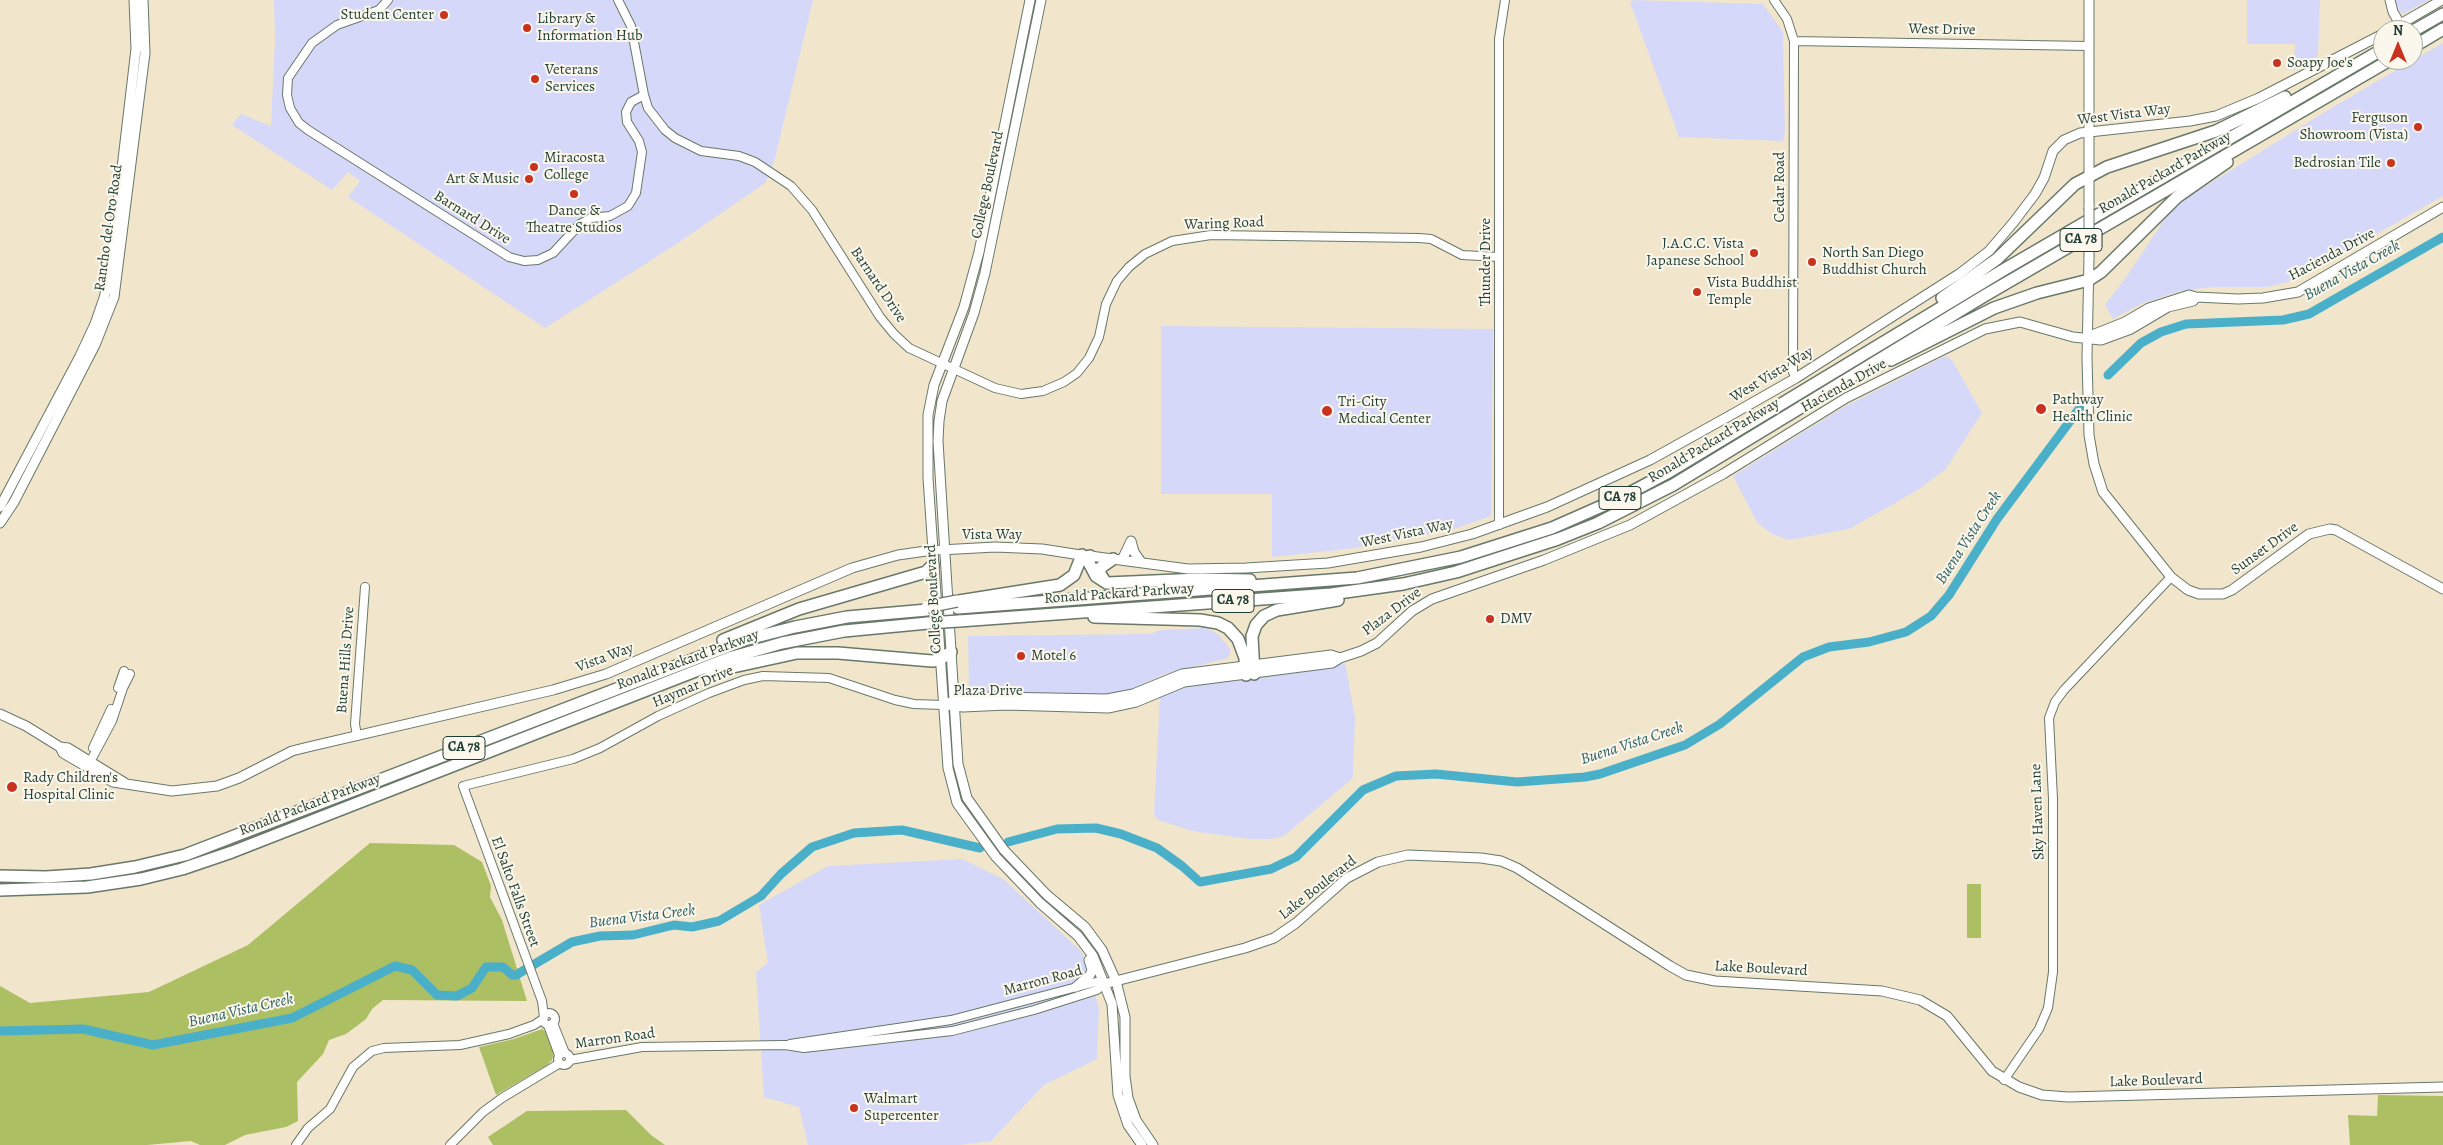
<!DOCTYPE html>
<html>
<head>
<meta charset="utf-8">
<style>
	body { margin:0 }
	#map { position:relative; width:2443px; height:1145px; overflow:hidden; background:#f1e6cb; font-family:Alegreya,serif }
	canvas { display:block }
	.north { position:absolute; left:2373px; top:20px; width:50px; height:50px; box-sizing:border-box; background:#fbf7ec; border:1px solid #a3ada2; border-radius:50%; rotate:0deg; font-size:14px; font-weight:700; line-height:20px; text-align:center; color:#1f3d34 }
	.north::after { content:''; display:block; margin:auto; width:18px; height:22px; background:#c8321e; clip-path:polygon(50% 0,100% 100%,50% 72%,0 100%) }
</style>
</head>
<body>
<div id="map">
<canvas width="2443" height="1145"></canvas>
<div class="north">N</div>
</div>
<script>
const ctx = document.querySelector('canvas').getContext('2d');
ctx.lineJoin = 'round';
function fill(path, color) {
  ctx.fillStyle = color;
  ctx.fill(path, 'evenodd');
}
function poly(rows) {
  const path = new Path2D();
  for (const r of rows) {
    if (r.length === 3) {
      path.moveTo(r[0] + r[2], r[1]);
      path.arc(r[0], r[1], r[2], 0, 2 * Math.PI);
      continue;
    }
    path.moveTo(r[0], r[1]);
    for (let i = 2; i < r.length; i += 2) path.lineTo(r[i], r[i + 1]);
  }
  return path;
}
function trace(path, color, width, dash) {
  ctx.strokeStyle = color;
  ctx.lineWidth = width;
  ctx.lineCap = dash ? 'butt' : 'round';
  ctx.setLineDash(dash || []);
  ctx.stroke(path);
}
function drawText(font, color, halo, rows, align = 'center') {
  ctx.font = font + ' Alegreya,serif';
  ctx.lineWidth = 4;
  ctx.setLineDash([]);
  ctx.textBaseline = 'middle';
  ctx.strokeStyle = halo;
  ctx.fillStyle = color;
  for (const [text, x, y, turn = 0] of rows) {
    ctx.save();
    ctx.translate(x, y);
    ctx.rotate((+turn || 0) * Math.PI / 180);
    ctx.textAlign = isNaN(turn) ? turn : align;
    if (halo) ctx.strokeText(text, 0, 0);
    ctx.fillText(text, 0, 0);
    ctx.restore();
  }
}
const built = poly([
	[274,0,813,0,774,162,765,183,675,245,545,328,348,197,360,181,348,172,332,190,232,125,241,114,271,126,275,40],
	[1634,0,1763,4,1783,32,1785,132,1783,141,1679,137,1630,2],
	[2247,0,2320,0,2318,56,2294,70,2295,44,2247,44],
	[2396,0,2429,0,2403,14,2396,8],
	[2443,43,2443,196,2296,280,2268,287,2213,287,2180,291,2141,304,2113,319,2105,305,2124,280,2167,216,2188,197,2333,107],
	[1161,326,1493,329,1491,516,1454,529,1421,536,1347,549,1272,557,1272,494,1161,494],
	[1945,356,1952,360,1982,413,1945,470,1916,491,1849,529,1789,540,1772,534,1757,522,1733,476,1842,408],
	[1205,628,1218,634,1231,650,1228,658,1165,674,1129,690,1109,695,969,692,968,636,1151,634,1161,630],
	[1345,663,1355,717,1353,778,1284,836,1271,839,1250,839,1192,831,1158,820,1154,814,1160,695,1181,686,1249,679],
	[962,859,1003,879,1082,952,1099,1008,1097,1059,1044,1085,991,1141,960,1145,808,1145,799,1107,764,1097,756,972,768,963,759,905,828,866]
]);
const green = poly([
	[370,843,454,845,482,862,491,886,490,897,502,920,527,1001,383,1000,372,1009,366,1019,346,1034,329,1040,323,1054,297,1082,298,1121,286,1127,245,1135,225,1145,200,1145,191,1141,147,1145,0,1145,0,986,30,1003,149,992,248,945],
	[1967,884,1981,884,1981,938,1967,938],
	[542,1029,548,1033,554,1052,552,1060,547,1065,496,1095,479,1047,514,1039],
	[2378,1095,2443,1096,2443,1145,2350,1145,2348,1115,2377,1116],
	[626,1110,651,1135,665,1145,493,1145,488,1137,527,1111]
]);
const river = poly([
	[2108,375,2141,343,2161,332,2186,324,2283,320,2309,314,2443,237],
	[1008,842,1057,829,1096,828,1121,834,1157,848,1182,866,1200,882,1271,869,1296,857,1363,790,1396,776,1436,774,1517,782,1585,777,1600,774,1685,745,1720,724,1803,657,1829,647,1869,642,1906,632,1931,616,1949,595,1997,519,2082,405],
	[0,1031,83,1029,153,1045,292,1018,395,966,412,970,437,995,457,996,472,988,486,967,503,967,512,975,516,975,572,942,600,936,633,935,674,925,692,927,719,921,761,896,781,874,812,847,854,833,902,830,980,848]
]);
const tertiary = poly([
	[388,0,379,10,337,25,312,43,288,78,287,95,290,108,299,123,308,130,509,257,524,261,538,260,553,253,580,224,591,218,610,216,628,206,636,193,642,152,639,141,627,122,626,112,631,102,644,95],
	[618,0,631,26,644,95,648,108,665,130,675,138,701,151,739,156,755,162,791,186,812,210,880,317,894,334,909,348,995,388,1021,394,1043,391,1064,382,1077,373,1089,358,1099,337,1106,304,1117,281,1129,267,1145,254,1172,241,1211,235,1419,238,1431,239,1462,255,1499,257],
	[1774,0,1787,19,1794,41,1793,372,1796,378],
	[1794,41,2088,46],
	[1499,525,1499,39,1505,0],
	[118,688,124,671],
	[357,736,355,724,365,587],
	[93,748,111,709],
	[90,762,112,721,123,688,130,674],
	[549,1019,6],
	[544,1017,542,1001,463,786,573,759,600,748,658,716,709,693,744,680,763,676,829,678,895,700,914,704,943,705],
	[553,1023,565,1053],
	[548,1025,559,1055],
	[790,1044,951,1020,1096,982,1104,984],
	[564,1059,6],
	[570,1060,642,1047,785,1045,804,1048,952,1031,1034,1010,1097,990,1104,984],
	[2004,1080,2039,1029,2048,1008,2053,972,2053,799,2049,718,2055,702,2064,690,2171,577],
	[296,1145,308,1128,330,1109,353,1067,372,1051,384,1048,460,1045,509,1034,534,1025,543,1019],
	[450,1145,483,1112,502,1098,560,1063]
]);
const secondary = poly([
	[2089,0,2089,208],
	[2390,0,2393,12,2400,24],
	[2390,30,2442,0],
	[2089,257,2087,358,2089,435,2094,464,2103,492,2171,577,2188,590,2199,594,2223,594,2232,590,2309,534,2330,529,2336,530,2443,589],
	[2087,337,2125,322,2149,308,2189,295,2196,297,2238,299,2263,298,2298,292,2443,207],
	[0,507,80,356,95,324,104,298,109,278,136,49,134,0],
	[0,523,14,502,95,345,114,297,145,53,143,0],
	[1090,556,1188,569,1246,568,1328,563,1421,547,1472,534,1547,507,1650,460,1731,415,1796,378,1959,274,1989,251,2013,223,2035,194,2044,178,2053,151,2064,140,2080,133,2190,121,2216,116,2259,98,2383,34],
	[1122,560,1131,541,1134,552,1141,562],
	[947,703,964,698,994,697,1107,699,1133,694,1182,674,1331,655,1340,658],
	[948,705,963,707,1006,705,1108,708,1136,702,1184,682,1332,663,1340,658,1361,651,1377,643,1412,611,1432,599,1544,560,1630,525,1723,474,1846,398,1985,329,2020,322,2073,337,2101,340,2131,329,2168,307,2193,301,2196,297],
	[0,714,26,726,60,747,68,748,125,783],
	[60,747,63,753,113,782,172,791,217,786,239,778,292,751,308,747,553,690,606,674,852,568,898,555,933,550],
	[1104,984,1245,948,1274,938,1296,923,1347,878,1378,862,1408,855,1481,858,1501,861,1517,868,1670,966,1686,975,1715,981,1882,991,1920,1000,1947,1016,1992,1071,2019,1087,2042,1095,2068,1097,2443,1087]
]);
const primary = poly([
	[1030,0,979,252,964,307,934,385,928,415,928,478,948,768,957,803,996,857,1040,903,1078,936,1093,956,1112,1004,1118,1095,1128,1125,1142,1145],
	[1041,0,985,273,974,313,942,401,939,421,938,441,958,764,967,798,1004,850,1047,895,1085,927,1102,950,1116,981,1125,1017,1125,1076,1128,1098,1136,1120,1153,1145],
	[940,550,995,547,1042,549,1087,556],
	[1076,987,1090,975,1092,970,1089,960]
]);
const motorway = poly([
	[2413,31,2443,14],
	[2413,47,2443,29],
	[1942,298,1997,259,2075,184,2107,167,2216,131,2285,97],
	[1891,360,1994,308,2037,293,2089,280,2101,272,2177,197,2227,162],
	[1090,556,1089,563,1096,576,1107,583,1200,579,1250,580],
	[1104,580,1100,574,1100,568,1113,559],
	[959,601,1060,585,1074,575,1082,555],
	[958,608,1357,578,1461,557,1552,528,1620,498,1667,473,2005,269,2383,49],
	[1094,617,1200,620,1218,623,1228,628,1238,639,1245,658,1246,675],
	[959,621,1331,594,1403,584,1456,572,1558,539,1598,523,1673,485,1984,296,2390,60],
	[723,640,799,609,926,572,933,565],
	[710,672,797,653,838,653,932,661,939,660,951,652],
	[1254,674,1252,636,1256,625,1264,616,1277,610,1338,600],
	[0,876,46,877,91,874,135,867,185,855,744,640,795,627,847,617,927,610],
	[0,890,87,887,141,879,182,869,232,852,729,658,782,643,844,631,928,623]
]);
const secondaryBridge = poly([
	[2089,208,2089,257]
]);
const motorwayBridge = poly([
	[927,607,957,601],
	[928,623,959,621]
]);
const markers = [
	[444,15,5,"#c8321e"],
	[527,28,5,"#c8321e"],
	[2277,63,5,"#c8321e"],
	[535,79,5,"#c8321e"],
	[2418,127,5,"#c8321e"],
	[2391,163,5,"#c8321e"],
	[534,167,5,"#c8321e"],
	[529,179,5,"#c8321e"],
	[574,194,5,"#c8321e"],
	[1754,253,5,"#c8321e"],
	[1812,262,5,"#c8321e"],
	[1697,292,5,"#c8321e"],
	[2041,409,6,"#c8321e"],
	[1327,411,6,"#c8321e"],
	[1490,619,5,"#c8321e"],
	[1021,656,5,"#c8321e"],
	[12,787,6,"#c8321e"],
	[854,1108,5,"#c8321e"]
];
const shields = [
	[2081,240,42],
	[1620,498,42],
	[1233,601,42],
	[464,748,42]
];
const shieldNames = [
	["CA 78",2081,240],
	["CA 78",1620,498],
	["CA 78",1233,601],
	["CA 78",464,748]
];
const poiNames = [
	["Student Center",434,15,"right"],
	["Library &",537,19],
	["Information Hub",537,36],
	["Soapy Joe's",2287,63],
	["Veterans",545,70],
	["Services",545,87],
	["Ferguson",2408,118,"right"],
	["Showroom (Vista)",2408,135,"right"],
	["Miracosta",544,158],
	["College",544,175],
	["Bedrosian Tile",2381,163,"right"],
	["Art & Music",519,179,"right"],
	["Dance &",574,211,"center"],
	["Theatre Studios",574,228,"center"],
	["J.A.C.C. Vista",1744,244,"right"],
	["Japanese School",1744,261,"right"],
	["North San Diego",1822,253],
	["Buddhist Church",1822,270],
	["Vista Buddhist",1707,283],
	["Temple",1707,300],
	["Pathway",2052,400],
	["Health Clinic",2052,417],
	["Tri-City",1338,402],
	["Medical Center",1338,419],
	["DMV",1500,619],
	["Motel 6",1031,656],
	["Rady Children's",23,778],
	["Hospital Clinic",23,795],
	["Walmart",864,1099],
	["Supercenter",864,1116]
];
const streetNames = [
	["West Drive",1942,30,1],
	["West Vista Way",2124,115,-7],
	["Ronald Packard Parkway",2165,173,-30],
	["College Boulevard",988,185,-78],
	["Cedar Road",1780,187,-90],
	["Barnard Drive",472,218,32],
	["Waring Road",1224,224,-2],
	["Rancho del Oro Road",109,228,-82],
	["Hacienda Drive",2332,255,-28],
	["Thunder Drive",1486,262,-90],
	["Barnard Drive",878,285,56],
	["West Vista Way",1772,375,-31],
	["Hacienda Drive",1844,386,-29],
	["Ronald Packard Parkway",1714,441,-31],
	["West Vista Way",1407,534,-12],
	["Vista Way",992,535],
	["Sunset Drive",2265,549,-36],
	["Ronald Packard Parkway",1119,594,-4],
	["College Boulevard",934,599,-93],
	["Plaza Drive",1392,612,-37],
	["Vista Way",605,658,-20],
	["Buena Hills Drive",346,660,-86],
	["Ronald Packard Parkway",688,660,-20],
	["Haymar Drive",693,687,-23],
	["Plaza Drive",988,691],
	["Ronald Packard Parkway",310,805,-21],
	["Sky Haven Lane",2038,812,-92],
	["Lake Boulevard",1318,888,-38],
	["El Salto Falls Street",515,892,70],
	["Lake Boulevard",1761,969,3],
	["Marron Road",1043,981,-15],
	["Marron Road",615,1039,-8],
	["Lake Boulevard",2156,1081,-2]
];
const waterNames = [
	["Buena Vista Creek",2352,271,-29],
	["Buena Vista Creek",1969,538,-57],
	["Buena Vista Creek",1632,744,-18],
	["Buena Vista Creek",642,917,-7],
	["Buena Vista Creek",241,1011,-13]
];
fill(built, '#d5d8f9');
fill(green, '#acbf63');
trace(river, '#4ab0c9', 9);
trace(tertiary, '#687869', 10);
trace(secondary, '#687869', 11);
trace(primary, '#687869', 11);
trace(motorway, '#687869', 14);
trace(tertiary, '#fff', 8);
trace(secondary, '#fff', 9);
trace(primary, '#fff', 9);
trace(motorway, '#fff', 11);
trace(secondaryBridge, '#687869', 11, []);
trace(motorwayBridge, '#687869', 14, []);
trace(secondaryBridge, '#fff', 9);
trace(motorwayBridge, '#fff', 11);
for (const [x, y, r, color] of markers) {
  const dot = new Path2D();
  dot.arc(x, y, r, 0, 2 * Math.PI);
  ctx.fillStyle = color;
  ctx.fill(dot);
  trace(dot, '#fbf7ec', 2);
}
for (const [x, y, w] of shields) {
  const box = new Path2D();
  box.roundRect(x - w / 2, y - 11.5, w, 23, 4);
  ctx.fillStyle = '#fbf7ec';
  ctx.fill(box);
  trace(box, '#1f3d34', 1);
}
drawText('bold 14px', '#1f3d34', null, shieldNames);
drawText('15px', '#1f3d34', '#fbf7ec', poiNames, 'left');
drawText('15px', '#1f3d34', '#fbf7ec', streetNames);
drawText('italic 16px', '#2c6061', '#fbf7ec', waterNames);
</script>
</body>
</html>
